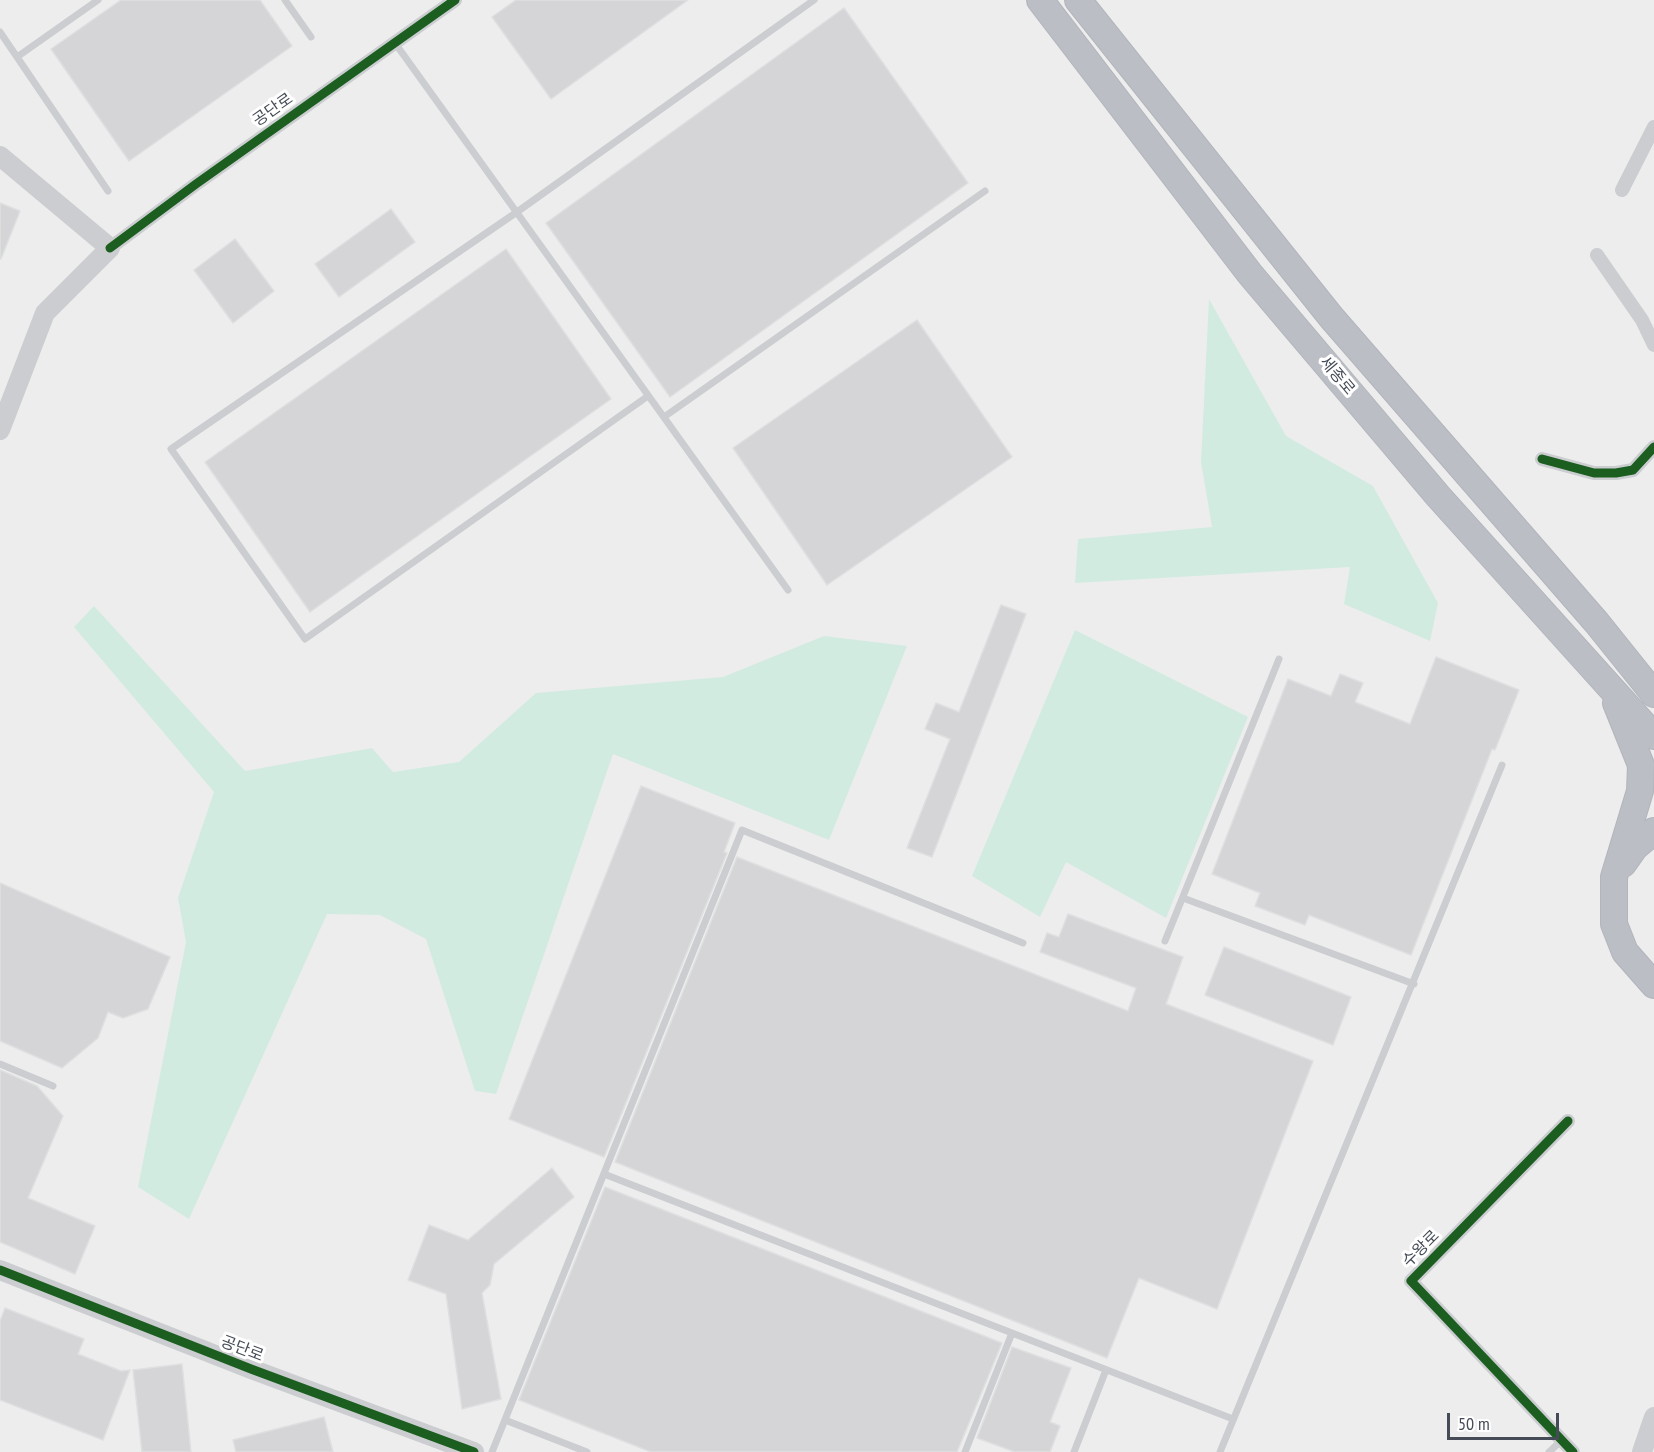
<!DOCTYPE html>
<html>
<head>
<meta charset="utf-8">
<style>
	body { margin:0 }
	#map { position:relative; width:1654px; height:1452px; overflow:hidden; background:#ededed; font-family:"PT Sans Narrow",sans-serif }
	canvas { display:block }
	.scale { position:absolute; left:1447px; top:1413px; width:112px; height:27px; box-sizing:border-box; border:3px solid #464c57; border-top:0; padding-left:8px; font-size:18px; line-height:21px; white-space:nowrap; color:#464c57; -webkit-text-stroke:4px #fff; paint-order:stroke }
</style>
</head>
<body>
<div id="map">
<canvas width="1654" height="1452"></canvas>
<div class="scale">50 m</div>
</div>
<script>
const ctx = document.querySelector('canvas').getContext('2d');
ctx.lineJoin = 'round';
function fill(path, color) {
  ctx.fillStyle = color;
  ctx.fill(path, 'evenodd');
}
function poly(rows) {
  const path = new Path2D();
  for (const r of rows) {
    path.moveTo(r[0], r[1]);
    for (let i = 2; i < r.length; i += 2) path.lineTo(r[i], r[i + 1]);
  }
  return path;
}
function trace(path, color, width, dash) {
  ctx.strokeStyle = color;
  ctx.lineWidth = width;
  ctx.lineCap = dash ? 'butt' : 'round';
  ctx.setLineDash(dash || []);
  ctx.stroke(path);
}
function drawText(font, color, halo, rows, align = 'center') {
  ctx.font = font + ' "PT Sans Narrow","Noto Sans KR",sans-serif';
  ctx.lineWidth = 6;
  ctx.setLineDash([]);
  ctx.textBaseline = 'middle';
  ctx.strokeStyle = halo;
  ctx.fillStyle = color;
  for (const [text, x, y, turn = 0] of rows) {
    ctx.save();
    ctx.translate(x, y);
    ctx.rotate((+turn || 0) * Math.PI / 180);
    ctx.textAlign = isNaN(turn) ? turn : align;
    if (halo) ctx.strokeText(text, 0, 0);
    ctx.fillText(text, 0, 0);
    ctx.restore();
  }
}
const green = poly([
	[1209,299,1286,436,1373,486,1438,603,1430,641,1344,604,1350,567,1075,583,1078,539,1212,527,1201,462],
	[94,606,245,771,372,748,393,772,459,762,536,693,723,677,824,636,907,646,829,840,613,754,496,1094,475,1091,426,939,380,915,327,914,189,1219,138,1187,186,942,178,898,214,792,74,627],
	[1075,630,1248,717,1166,918,1066,862,1040,917,972,876]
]);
const building = poly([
	[121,0,260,0,292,46,129,161,51,49,121,0],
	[516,0,688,0,551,99,492,17,516,0],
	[844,8,968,183,670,397,546,223,844,8],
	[0,203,20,211,1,259,0,259,0,203],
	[391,209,415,242,339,297,315,264,391,209],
	[235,239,274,291,233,323,194,270,235,239],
	[506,249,611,399,310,612,205,462,506,249],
	[917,320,1012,457,827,585,733,448,917,320],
	[1001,605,1026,614,932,857,907,848,950,739,925,729,936,703,959,712,1001,605],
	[1436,657,1519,690,1495,750,1492,749,1411,955,1309,915,1305,925,1255,906,1260,893,1212,874,1288,679,1331,696,1340,674,1363,683,1355,702,1410,724,1436,657],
	[641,786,735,823,724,852,727,853,604,1157,509,1119,641,786],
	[737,857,1128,1011,1136,988,1040,952,1047,933,1059,937,1068,914,1183,957,1166,1004,1313,1061,1217,1309,1139,1278,1107,1358,615,1162,737,857],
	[0,883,170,957,148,1009,123,1018,108,1012,98,1038,62,1068,0,1041,0,883],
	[1224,947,1351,997,1333,1045,1205,995,1224,947],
	[0,1070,37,1086,63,1116,28,1198,95,1226,75,1274,0,1242,0,1070],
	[552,1168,574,1197,494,1264,490,1285,482,1293,501,1399,462,1409,446,1294,408,1280,429,1225,468,1240,552,1168],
	[605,1187,1002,1343,957,1452,651,1452,519,1400,605,1187],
	[5,1308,84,1339,78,1354,121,1371,130,1370,103,1440,0,1400,0,1321,5,1308],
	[1012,1347,1071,1368,1050,1422,1060,1426,1050,1452,1015,1452,977,1438,1012,1347],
	[182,1364,191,1452,142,1452,133,1370,182,1364],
	[324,1417,333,1452,236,1452,233,1440,324,1417]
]);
const lane = poly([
	[285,0,311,37],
	[0,32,108,191],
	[395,43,788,590],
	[17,57,98,0],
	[648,396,305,639,171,449,517,212,814,0],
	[664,417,985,191],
	[1183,898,1414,984],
	[1165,941,1279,659],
	[0,1064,53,1086],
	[604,1174,1012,1333,965,1452],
	[1012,1333,1233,1419],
	[505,1420,587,1452],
	[492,1452,742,830,1023,943],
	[1074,1452,1106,1370],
	[1220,1452,1502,765],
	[1549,1452,1562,1440]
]);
const street = poly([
	[1622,190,1654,127],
	[110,248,196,184,455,0],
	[1597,255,1642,320,1654,345],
	[1542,459,1594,473,1616,473,1633,470,1654,447],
	[1568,1121,1411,1281,1573,1452]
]);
const secondary = poly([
	[0,156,110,248,45,313,0,430],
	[0,1270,251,1369,474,1452],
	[1642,1452,1654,1417]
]);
const highway = poly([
	[1040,0,1250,274,1438,496,1654,736],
	[1078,0,1331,317,1597,623,1654,694],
	[1616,703,1641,765,1640,791,1614,877,1614,924,1625,952,1654,985],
	[1623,864,1635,847,1654,831]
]);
const cycleway = poly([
	[110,248,196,184,455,0],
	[1542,459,1594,473,1616,473,1633,470,1654,447],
	[1568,1121,1411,1281,1573,1452],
	[0,1270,251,1369,474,1452]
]);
const streetNames = [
	["공단로",273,110,-35],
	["세종로",1337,376,50],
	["수왕로",1421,1249,-45],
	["공단로",242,1349,21]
];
fill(green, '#d2ebe1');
fill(building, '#d5d5d7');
trace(building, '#dedfe0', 1.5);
trace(highway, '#b2b5bc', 28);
trace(lane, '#cbcdd0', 7);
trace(street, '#cbcdd0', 14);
trace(secondary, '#cccdd0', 20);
trace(highway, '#bbbec4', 26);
trace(cycleway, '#1b5e20', 9);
drawText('16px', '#464c57', '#fff', streetNames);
</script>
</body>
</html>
